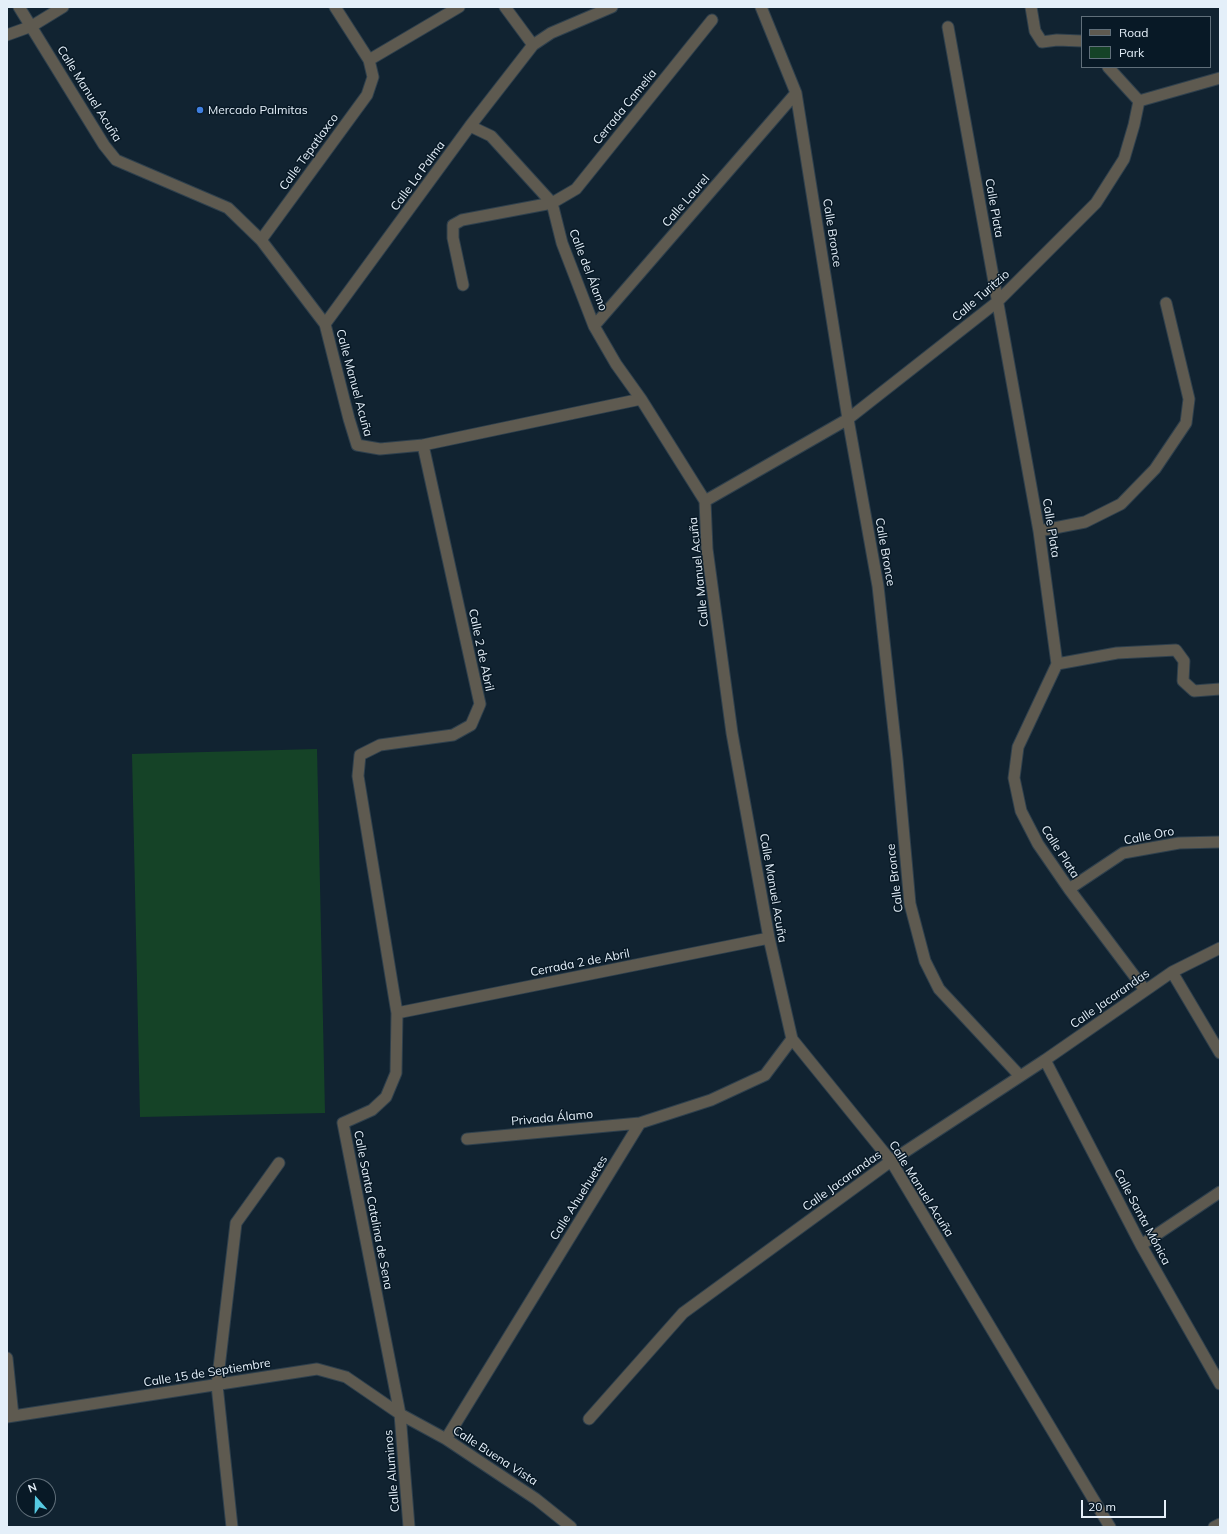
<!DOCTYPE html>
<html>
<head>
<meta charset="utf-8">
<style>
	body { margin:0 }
	#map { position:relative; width:1227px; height:1534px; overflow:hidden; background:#112331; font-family:Mulish,sans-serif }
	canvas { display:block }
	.frame { position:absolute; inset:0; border:8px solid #e4eff9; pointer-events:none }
	.legend { position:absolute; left:1081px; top:16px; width:130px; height:52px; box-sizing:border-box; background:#081926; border:1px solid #606f7a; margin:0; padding:5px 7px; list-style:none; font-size:12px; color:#e4eff9 }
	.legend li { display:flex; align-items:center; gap:8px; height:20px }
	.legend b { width:20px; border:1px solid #606f7a }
	.north { position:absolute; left:16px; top:1478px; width:40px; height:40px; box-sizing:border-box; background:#081926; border:1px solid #606f7a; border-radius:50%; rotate:340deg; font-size:11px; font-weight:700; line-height:16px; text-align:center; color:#e4eff9 }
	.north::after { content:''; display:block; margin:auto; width:14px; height:18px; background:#56c9e1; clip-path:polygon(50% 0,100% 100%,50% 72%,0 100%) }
	.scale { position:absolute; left:1081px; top:1500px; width:85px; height:18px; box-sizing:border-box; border:2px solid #e4eff9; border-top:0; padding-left:5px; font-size:12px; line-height:14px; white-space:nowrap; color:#e4eff9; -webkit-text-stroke:3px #081926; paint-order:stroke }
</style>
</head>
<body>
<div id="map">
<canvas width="1227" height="1534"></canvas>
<div class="frame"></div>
<ul class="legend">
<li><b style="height:5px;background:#5e5a50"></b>Road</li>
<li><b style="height:11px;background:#154327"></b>Park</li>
</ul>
<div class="north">N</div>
<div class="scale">20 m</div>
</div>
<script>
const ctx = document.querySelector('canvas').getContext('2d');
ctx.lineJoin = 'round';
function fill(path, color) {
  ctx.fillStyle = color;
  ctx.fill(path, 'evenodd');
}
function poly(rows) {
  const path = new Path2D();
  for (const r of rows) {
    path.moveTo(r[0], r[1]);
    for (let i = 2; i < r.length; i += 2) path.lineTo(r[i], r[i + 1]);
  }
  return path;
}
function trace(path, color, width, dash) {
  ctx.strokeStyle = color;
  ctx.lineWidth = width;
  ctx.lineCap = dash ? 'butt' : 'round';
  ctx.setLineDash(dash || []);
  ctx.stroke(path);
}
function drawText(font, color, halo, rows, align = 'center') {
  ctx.font = font + ' Mulish,sans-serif';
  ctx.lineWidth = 3;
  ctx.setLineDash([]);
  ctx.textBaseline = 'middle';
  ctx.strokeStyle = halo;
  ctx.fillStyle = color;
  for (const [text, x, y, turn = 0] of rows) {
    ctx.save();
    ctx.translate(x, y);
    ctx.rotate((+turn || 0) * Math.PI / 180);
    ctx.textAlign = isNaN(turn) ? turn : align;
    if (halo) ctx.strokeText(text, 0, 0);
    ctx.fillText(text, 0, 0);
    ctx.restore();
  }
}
const green = poly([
	[317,749,325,1113,140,1117,132,754]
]);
const minor = poly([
	[19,7,104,145,116,160,228,208,261,240,325,324,349,419,357,445,380,449,423,445,641,399],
	[505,7,533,45],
	[761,7,796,93,848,419,878,586,897,759,910,904,925,961,939,989,1020,1076],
	[1031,7,1035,31,1042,42,1057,40,1082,41],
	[948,27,1039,531,1057,664,1018,747,1014,778,1021,811,1038,844,1069,889,1145,990],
	[7,35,32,26,63,7],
	[369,60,459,7],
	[1108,67,1139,101],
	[1139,101,1220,78],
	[470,126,491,136,552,203,562,243,594,326,616,364,641,399,705,501,707,549,732,733,769,938,792,1039,891,1161,1110,1527],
	[261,240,367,95,373,77,369,60,335,7],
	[463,285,453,238,453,225,462,220,552,203,576,189,712,20],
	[325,324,470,126,533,45,551,33,612,7],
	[594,326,796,93],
	[705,501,848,419,997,302,1096,203,1124,159,1134,125,1139,101],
	[1039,531,1085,522,1121,504,1155,469,1186,423,1189,399,1166,303],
	[1057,664,1117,653,1176,650,1184,661,1183,681,1194,691,1220,689],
	[1069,889,1123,853,1179,843,1220,842],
	[1172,972,1220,1053],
	[397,1013,769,938],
	[1045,1060,1141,1245,1220,1384],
	[467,1139,640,1123],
	[1141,1245,1220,1192],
	[7,1358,13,1416],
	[7,1417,317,1369,346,1377,400,1414,446,1439,536,1499,571,1527],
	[589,1419,683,1313,891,1161,1045,1060,1172,972,1220,948],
	[446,1439,640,1123,711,1100,765,1075,792,1039],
	[232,1527,217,1385,236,1223,279,1163],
	[409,1527,400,1414,343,1123,372,1110,386,1097,396,1073,397,1013,358,776,360,755,380,745,453,735,471,725,480,704,423,445],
	[1214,1527,1220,1524]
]);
const markers = [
	[200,110,4,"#3f7fe0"]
];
const streetNames = [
	["Calle Manuel Acuña",89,94,58],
	["Cerrada Camelia",625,107,-51],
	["Calle Tepatlaxco",309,152,-54],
	["Calle La Palma",418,176,-54],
	["Calle Laurel",686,201,-49],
	["Calle Plata",994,208,80],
	["Calle Bronce",832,233,81],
	["Calle del Álamo",588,270,69],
	["Calle Turitzio",981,296,-41],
	["Calle Manuel Acuña",354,383,75],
	["Calle Plata",1051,528,81],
	["Calle Bronce",885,552,80],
	["Calle Manuel Acuña",699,572,-96],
	["Calle 2 de Abril",481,650,78],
	["Calle Oro",1149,836,-11],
	["Calle Plata",1060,852,57],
	["Calle Bronce",895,878,-97],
	["Calle Manuel Acuña",773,888,80],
	["Cerrada 2 de Abril",580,963,-11],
	["Calle Jacarandas",1110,999,-35],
	["Privada Álamo",552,1118,-5],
	["Calle Jacarandas",842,1181,-36],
	["Calle Manuel Acuña",921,1189,58],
	["Calle Ahuehuetes",579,1198,-58],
	["Calle Santa Catalina de Sena",373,1210,79],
	["Calle Santa Mónica",1142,1217,62],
	["Calle 15 de Septiembre",207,1373,-9],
	["Calle Buena Vista",495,1456,33],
	["Calle Aluminos",392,1471,-95]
];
const poiNames = [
	["Mercado Palmitas",208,110]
];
fill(green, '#154327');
trace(minor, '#2f404d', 13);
trace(minor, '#5e5a50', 11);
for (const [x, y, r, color] of markers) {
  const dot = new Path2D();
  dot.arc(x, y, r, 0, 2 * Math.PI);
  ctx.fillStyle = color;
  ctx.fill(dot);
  trace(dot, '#081926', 1.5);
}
drawText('12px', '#e4eff9', '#081926', streetNames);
drawText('12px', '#e4eff9', '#081926', poiNames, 'left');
</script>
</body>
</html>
